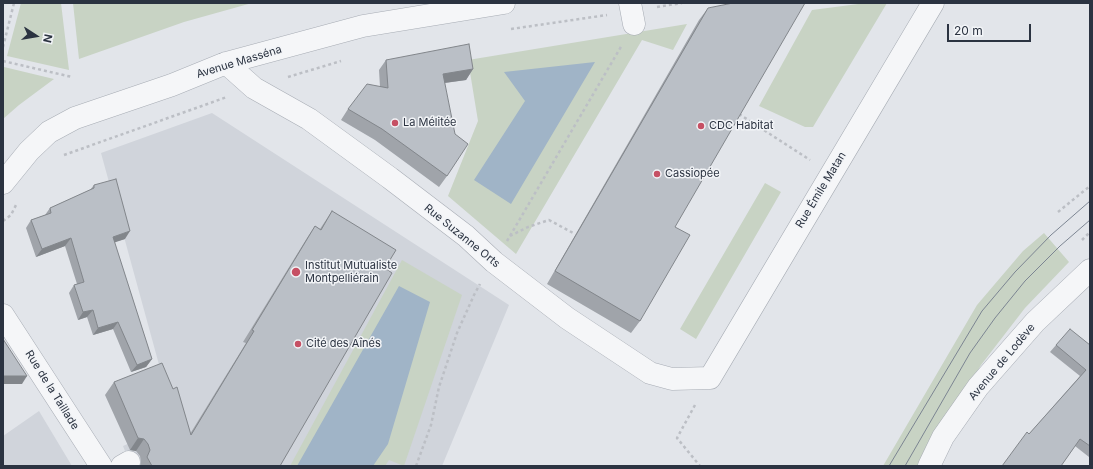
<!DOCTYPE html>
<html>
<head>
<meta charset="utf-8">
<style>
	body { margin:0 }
	#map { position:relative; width:1093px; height:469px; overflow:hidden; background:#e2e5ea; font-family:Inter,sans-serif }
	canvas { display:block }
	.frame { position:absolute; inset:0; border:4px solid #2b3341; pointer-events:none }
	.north { position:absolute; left:16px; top:16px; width:40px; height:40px; -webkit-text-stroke:3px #f2f4f7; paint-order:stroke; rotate:102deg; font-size:11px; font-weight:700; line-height:16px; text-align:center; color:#2b3341 }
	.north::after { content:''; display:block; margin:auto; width:14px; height:18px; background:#2b3341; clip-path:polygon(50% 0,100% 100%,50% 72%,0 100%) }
	.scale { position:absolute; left:947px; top:24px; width:84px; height:18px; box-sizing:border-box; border:2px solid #2b3341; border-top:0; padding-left:5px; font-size:12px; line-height:14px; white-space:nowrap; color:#2b3341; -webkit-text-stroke:3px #f2f4f7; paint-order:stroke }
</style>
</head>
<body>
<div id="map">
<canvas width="1093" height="469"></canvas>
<div class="frame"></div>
<div class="north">N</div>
<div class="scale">20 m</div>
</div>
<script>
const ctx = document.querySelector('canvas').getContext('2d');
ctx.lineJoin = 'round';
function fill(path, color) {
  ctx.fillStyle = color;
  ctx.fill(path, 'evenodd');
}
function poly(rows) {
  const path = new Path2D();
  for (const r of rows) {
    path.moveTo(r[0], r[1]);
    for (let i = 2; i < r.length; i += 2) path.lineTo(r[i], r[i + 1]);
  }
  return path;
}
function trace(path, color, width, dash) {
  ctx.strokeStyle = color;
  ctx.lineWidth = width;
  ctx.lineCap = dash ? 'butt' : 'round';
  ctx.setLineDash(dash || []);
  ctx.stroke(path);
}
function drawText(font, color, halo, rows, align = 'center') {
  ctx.font = font + ' Inter,sans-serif';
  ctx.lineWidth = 3;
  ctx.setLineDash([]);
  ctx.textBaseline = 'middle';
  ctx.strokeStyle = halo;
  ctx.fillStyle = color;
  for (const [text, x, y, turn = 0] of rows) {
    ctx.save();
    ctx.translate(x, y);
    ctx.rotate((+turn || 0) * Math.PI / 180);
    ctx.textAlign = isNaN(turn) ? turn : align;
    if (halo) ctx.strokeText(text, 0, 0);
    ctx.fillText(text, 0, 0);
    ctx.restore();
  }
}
const built = poly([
	[212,113,509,305,442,466,131,466,123,446,175,423,101,153],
	[39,411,72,466,3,466,3,436]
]);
const green = poly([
	[21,3,61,3,69,70,7,56],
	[73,3,252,3,184,22,79,59],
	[866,3,887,3,813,127,805,127,759,106,812,10],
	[687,24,673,50,642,40,516,254,448,196,478,121,468,60],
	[4,67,54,79,19,105,3,119],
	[765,183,781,192,696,339,680,329],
	[1044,233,1069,262,1025,308,981,365,921,466,883,466,977,305,1023,251],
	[402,260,462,295,404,466,389,460,385,466,290,466]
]);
const water = poly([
	[595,62,511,204,474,180,525,101,504,72],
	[399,286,430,302,388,444,373,466,297,466]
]);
const path = poly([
	[657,7,682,3],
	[511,29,607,15],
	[3,47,14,3],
	[3,61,72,77],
	[288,77,341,61],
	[739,114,810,160],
	[64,155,227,97],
	[1058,212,1090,186],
	[3,221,11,215,16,205],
	[510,236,528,227,549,220,575,234],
	[1082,240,1090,232],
	[507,241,622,45],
	[695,405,677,438,700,466],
	[416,466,431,425,439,387,457,333,474,295,480,284]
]);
const minor = poly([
	[630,3,634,24],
	[226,63,254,88,309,119,390,178,466,236,494,262,567,318,650,373,672,379,710,378,933,3],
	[3,183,29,151,49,132,75,118,172,85,226,63,363,26,504,3],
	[3,315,101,466],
	[122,466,129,462],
	[929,466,943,437,978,387,1035,322,1090,270]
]);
const tram = poly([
	[889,466,982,311,1015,272,1051,235,1090,201],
	[905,466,970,353,995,318,1025,281,1060,246,1090,220]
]);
const wall = poly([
	[708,8,675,227,640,321,631,333,547,284,699,20],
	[386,60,473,69,466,80,445,83,447,176,439,187,375,140,341,120,348,109,380,87,379,70],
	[94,185,125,239,114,242,152,359,146,367,131,372,113,329,93,335,87,317,78,320,69,293,74,285,77,284,65,246,36,257,26,228,31,220,45,215,50,208,90,190],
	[332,211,385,268,280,466,140,466,141,462,140,456,136,451,130,450,105,395,114,382,190,434,246,343,243,342,307,238,315,226,320,229],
	[1056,345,1090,345,1090,456,1089,457,1075,446,1061,466,1029,434,1080,376,1050,352]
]);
const shadedWall = poly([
	[473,69,466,80,436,84,443,74],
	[130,231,125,239,107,245,113,237],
	[71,238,65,246,36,257,42,249],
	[93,310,87,317,78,320,83,312],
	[118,322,113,329,93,335,98,328],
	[152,359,146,367,131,372,137,365],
	[3,376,27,376,22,384,3,384],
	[138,438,144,439,136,451,130,450]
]);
const building = poly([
	[733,3,805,3,675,227,690,235,640,321,555,271,708,8,733,3],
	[469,44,473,69,443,74,455,134,468,144,447,176,382,129,348,109,367,84,388,88,386,60,469,44],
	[116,179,130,231,113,237,152,359,137,365,118,322,98,328,93,310,83,312,74,285,84,282,71,238,42,249,31,220,51,213,50,208,94,188,94,185,116,179],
	[332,211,396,250,385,268,392,273,280,466,152,466,147,457,150,450,148,444,144,439,138,438,114,382,162,363,173,389,177,387,191,435,254,331,252,330,315,226,321,230,332,211],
	[1070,329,1090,345,1090,446,1080,439,1061,466,1002,466,1027,432,1029,434,1086,370,1056,345,1070,329],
	[3,339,27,376,3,376,3,339]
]);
const markers = [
	[395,123,4,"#c65064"],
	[701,126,4,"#c65064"],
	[657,174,4,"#c65064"],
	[296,272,5,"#c65064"],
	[298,344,4,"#c65064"]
];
const streetNames = [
	["Avenue Masséna",239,62,-17],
	["Rue Émile Matan",821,190,-59],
	["Rue Suzanne Orts",462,236,39],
	["Avenue de Lodève",1002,362,-50],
	["Rue de la Taillade",52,390,58]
];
const poiNames = [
	["La Mélitée",403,123],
	["CDC Habitat",709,126],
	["Cassiopée",665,174],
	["Institut Mutualiste",305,266],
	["Montpelliérain",305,279],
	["Cité des Aînés",306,344]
];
fill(built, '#d0d4db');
fill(green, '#c8d3c4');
fill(water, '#a0b4c7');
trace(minor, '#a7acb4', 23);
trace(path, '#bcbfc5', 2.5, [3, 3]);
trace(minor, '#f5f6f8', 22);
trace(tram, '#7c8592', 1);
fill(wall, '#a0a4aa');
fill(shadedWall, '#82868b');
fill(building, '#babfc6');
trace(building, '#82868b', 1);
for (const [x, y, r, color] of markers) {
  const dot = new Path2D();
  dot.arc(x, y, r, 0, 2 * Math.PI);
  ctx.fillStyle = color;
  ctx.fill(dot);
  trace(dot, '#f2f4f7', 1.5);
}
drawText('11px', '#2b3341', '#f2f4f7', streetNames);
drawText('11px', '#2b3341', '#f2f4f7', poiNames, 'left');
</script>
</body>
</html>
